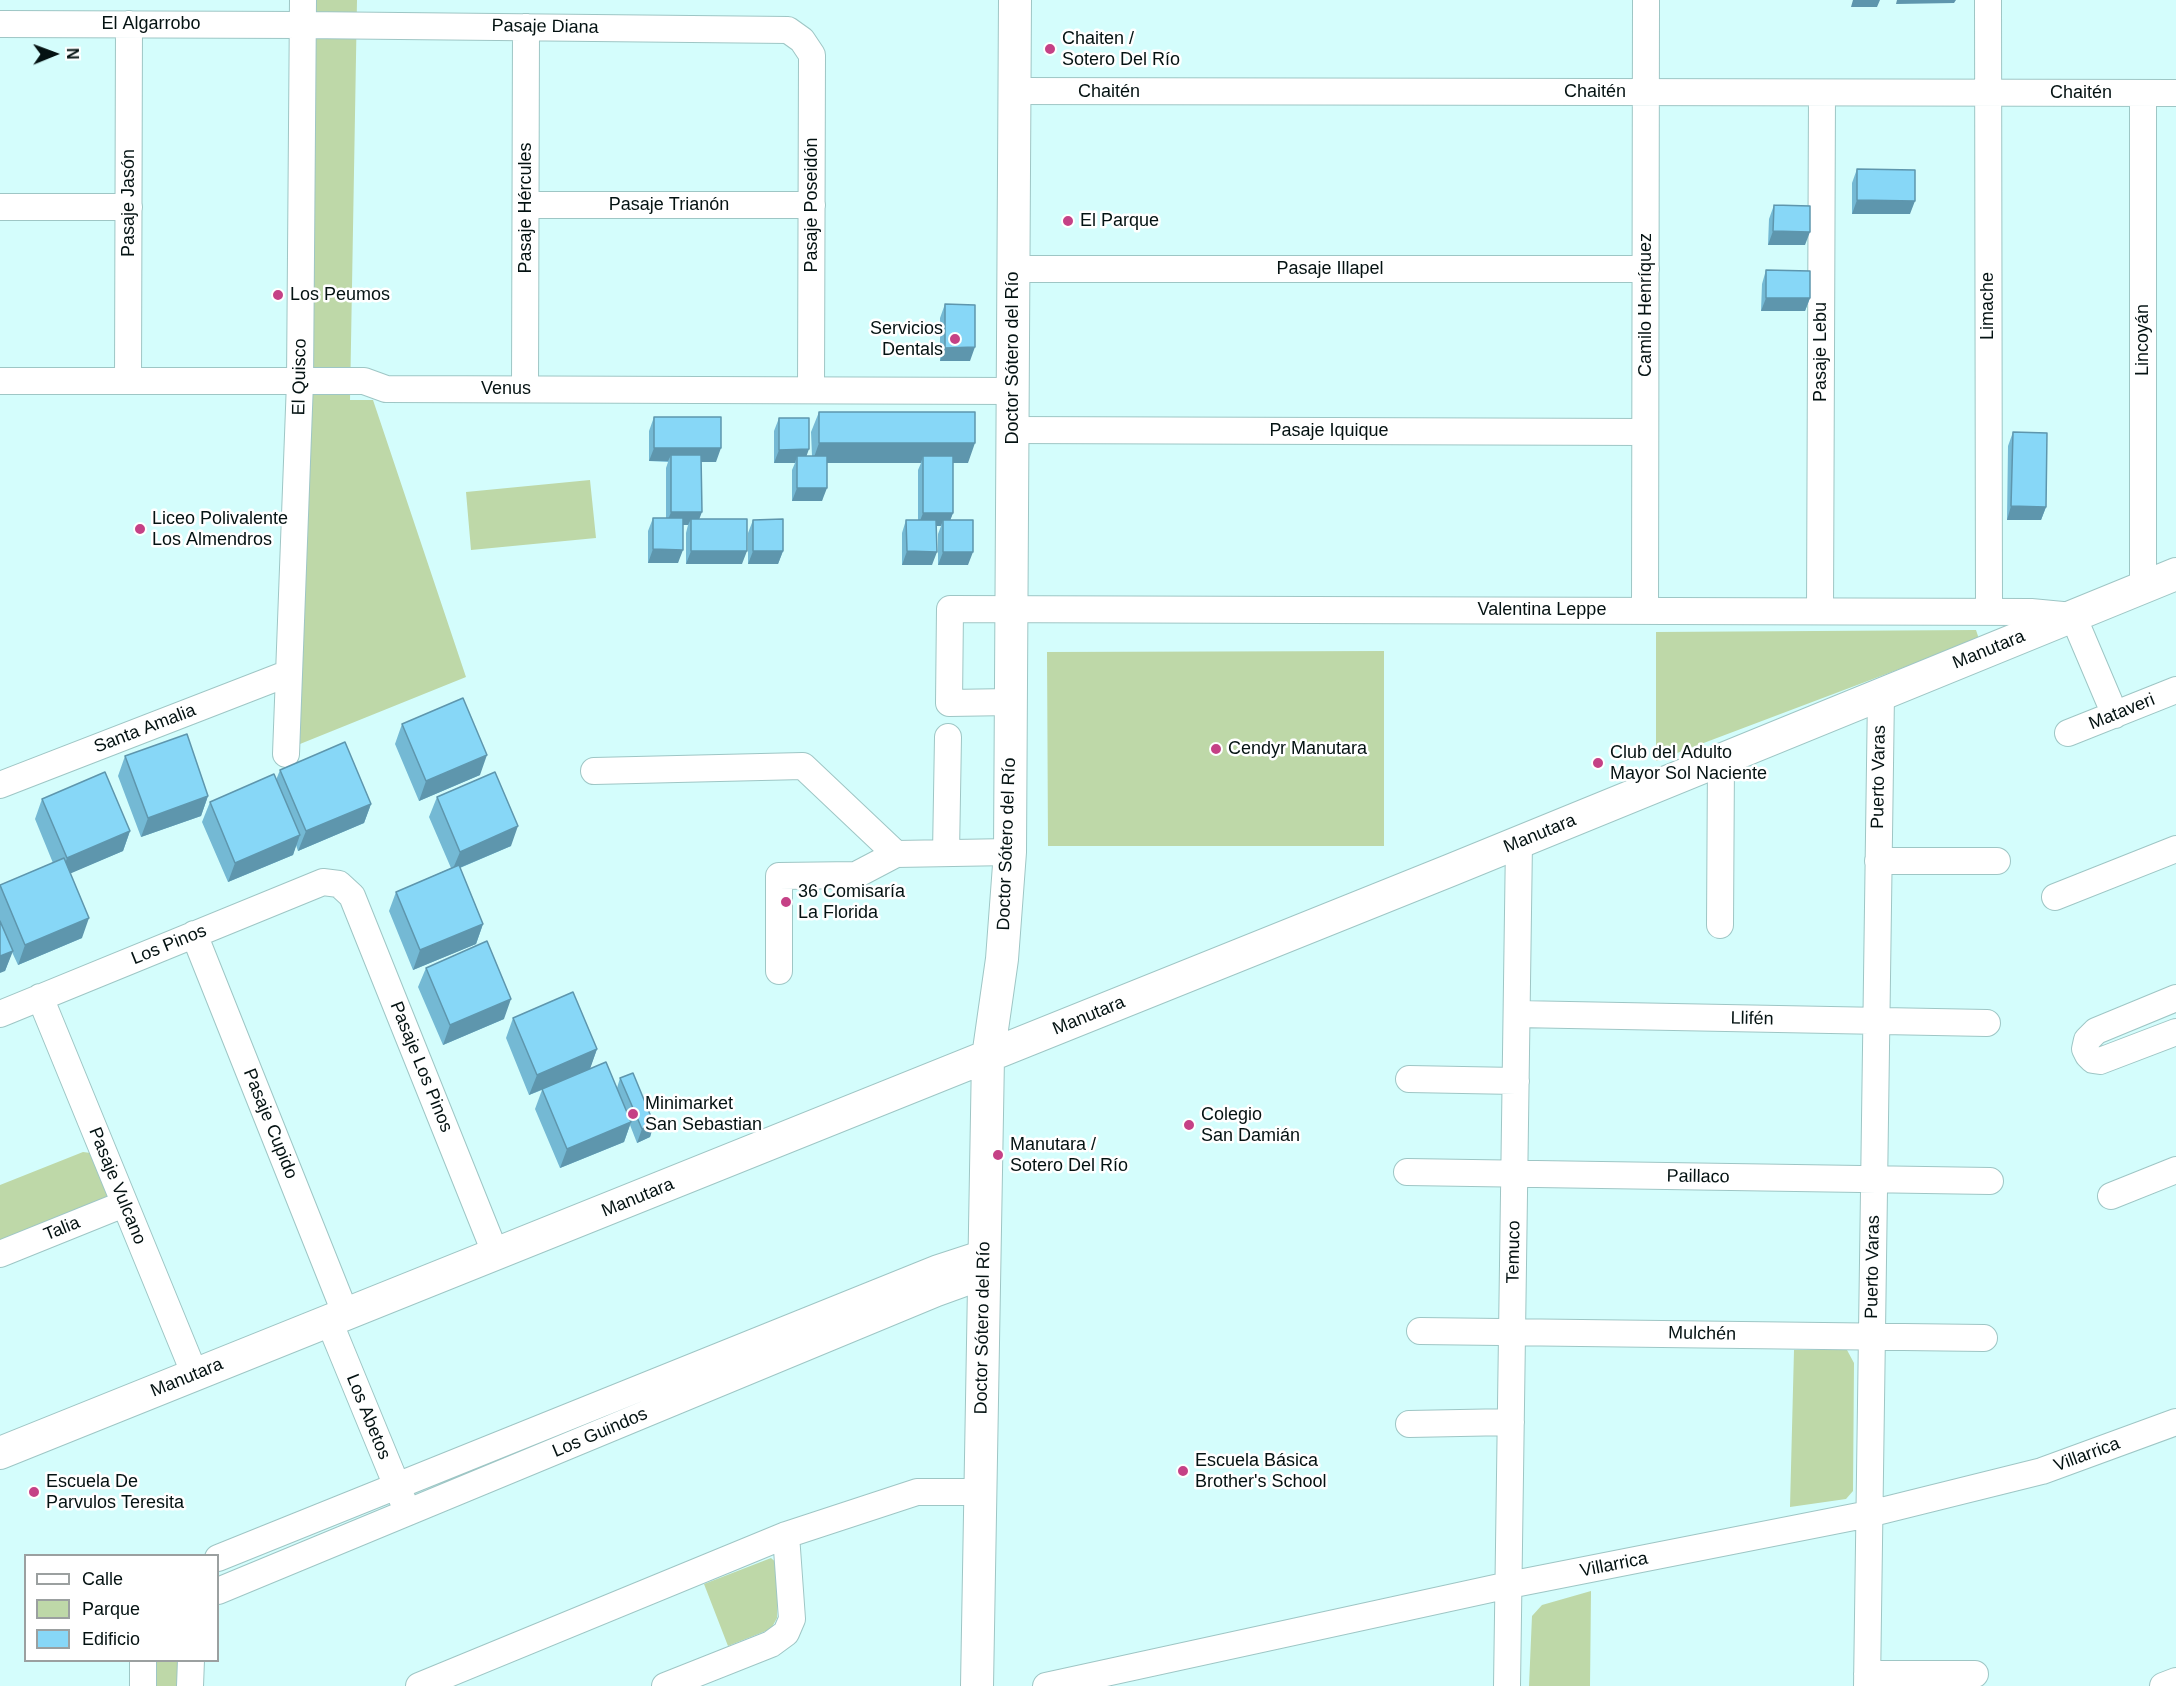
<!DOCTYPE html>
<html>
<head>
<meta charset="utf-8">
<style>
	body { margin:0 }
	#map { position:relative; width:2176px; height:1686px; overflow:hidden; background:#d4fdfc; font-family:Arial,sans-serif }
	canvas { display:block }
	.legend { position:absolute; left:24px; top:1554px; width:195px; height:108px; box-sizing:border-box; background:#fff; border:2px solid #9ba0a0; margin:0; padding:8px 10px; list-style:none; font-size:18px; color:#041212 }
	.legend li { display:flex; align-items:center; gap:12px; height:30px }
	.legend b { width:30px; border:2px solid #9ba0a0 }
	.north { position:absolute; left:24px; top:24px; width:60px; height:60px; -webkit-text-stroke:4px #fff; paint-order:stroke; rotate:89deg; font-size:16px; font-weight:700; line-height:24px; text-align:center; color:#041212 }
	.north::after { content:''; display:block; margin:auto; width:21px; height:27px; background:#041212; clip-path:polygon(50% 0,100% 100%,50% 72%,0 100%) }
</style>
</head>
<body>
<div id="map">
<canvas width="2176" height="1686"></canvas>
<ul class="legend">
<li><b style="height:8px;background:#fff"></b>Calle</li>
<li><b style="height:16px;background:#bed8a8"></b>Parque</li>
<li><b style="height:16px;background:#87d7f7"></b>Edificio</li>
</ul>
<div class="north">N</div>
</div>
<script>
const ctx = document.querySelector('canvas').getContext('2d');
ctx.lineJoin = 'round';
function fill(path, color) {
  ctx.fillStyle = color;
  ctx.fill(path, 'evenodd');
}
function poly(rows) {
  const path = new Path2D();
  for (const r of rows) {
    path.moveTo(r[0], r[1]);
    for (let i = 2; i < r.length; i += 2) path.lineTo(r[i], r[i + 1]);
  }
  return path;
}
function trace(path, color, width, dash) {
  ctx.strokeStyle = color;
  ctx.lineWidth = width;
  ctx.lineCap = dash ? 'butt' : 'round';
  ctx.setLineDash(dash || []);
  ctx.stroke(path);
}
function drawText(font, color, halo, rows, align = 'center') {
  ctx.font = font + ' Arial,sans-serif';
  ctx.lineWidth = 5;
  ctx.setLineDash([]);
  ctx.textBaseline = 'middle';
  ctx.strokeStyle = halo;
  ctx.fillStyle = color;
  for (const [text, x, y, turn = 0] of rows) {
    ctx.save();
    ctx.translate(x, y);
    ctx.rotate((+turn || 0) * Math.PI / 180);
    ctx.textAlign = isNaN(turn) ? turn : align;
    if (halo) ctx.strokeText(text, 0, 0);
    ctx.fillText(text, 0, 0);
    ctx.restore();
  }
}
const green = poly([
	[309,0,357,0,350,400,373,400,466,677,300,744],
	[590,480,596,538,471,550,466,492],
	[1976,630,1979,639,1656,761,1656,632],
	[1384,651,1384,846,1048,846,1047,652],
	[83,1152,91,1153,110,1199,0,1249,0,1185],
	[1794,1350,1847,1350,1854,1363,1853,1491,1846,1499,1790,1507],
	[771,1558,779,1565,777,1618,771,1629,728,1646,704,1584],
	[1591,1591,1590,1686,1529,1686,1532,1616,1542,1605],
	[146,1661,188,1661,188,1686,145,1686]
]);
const minor = poly([
	[1988,0,1989,611],
	[0,24,303,25,788,30,802,40,812,55,811,390],
	[1015,91,2176,93],
	[526,205,812,205],
	[0,207,129,207],
	[1014,269,1646,269],
	[0,381,364,381,386,389,1013,391],
	[128,381,129,24],
	[525,389,526,27],
	[1012,430,1645,432],
	[2143,588,2143,93],
	[1645,610,1646,0],
	[1820,611,1822,93],
	[1011,702,949,703,950,609,2031,612,2073,616,2115,715],
	[2068,733,2176,690],
	[286,754,300,382,303,0],
	[594,771,803,766,896,854,1010,852],
	[0,785,289,673],
	[946,853,948,737],
	[1878,861,1997,861],
	[2055,897,2176,849],
	[1720,925,1721,760],
	[194,934,346,1315],
	[779,971,779,876,856,875,896,854],
	[40,997,195,1375],
	[2176,998,2096,1031,2087,1040,2085,1049,2088,1055,2093,1060,2100,1061,2176,1032],
	[0,1014,323,882,339,884,352,896,496,1255],
	[1517,1014,1987,1023],
	[1409,1079,1516,1081],
	[1407,1172,1990,1181],
	[2111,1196,2176,1170],
	[0,1254,124,1204],
	[329,1321,403,1501],
	[1420,1331,1984,1338],
	[1409,1424,1511,1422],
	[218,1558,938,1268,984,1253],
	[218,1591,937,1293,984,1276],
	[1867,1674,1975,1674],
	[143,1686,143,1660],
	[190,1686,191,1660],
	[419,1686,786,1535,917,1492,980,1492],
	[665,1686,771,1644,786,1633,792,1619,786,1535],
	[1046,1686,1509,1585,1869,1514,2042,1471,2176,1422],
	[1507,1686,1519,842],
	[1867,1686,1881,694],
	[2163,1686,2176,1681]
]);
const major = poly([
	[0,1453,1451,870,2176,574],
	[977,1686,988,1057,1002,959,1010,852,1015,0]
]);
const wall = poly([
	[1857,169,1910,214,1852,214,1852,183],
	[1774,205,1805,245,1768,245,1769,219],
	[1766,270,1810,298,1805,311,1761,311,1762,284],
	[945,304,970,361,940,361,940,318],
	[819,412,968,463,953,463,953,513,950,520,968,565,938,565,938,534,941,526,936,526,932,565,902,565,902,533,906,520,918,520,918,470,921,463,827,463,822,501,792,501,792,470,795,463,774,463,774,431,779,418,806,456,812,456,811,432],
	[654,417,716,462,701,462,699,519,742,564,686,564,686,533,688,525,683,525,678,563,648,563,648,531,653,518,666,518,666,468,668,462,649,461,649,431],
	[2013,432,2046,507,2041,520,2007,520,2008,446],
	[753,520,783,551,778,564,748,564,748,533],
	[402,724,480,775,419,801,395,744],
	[125,756,208,796,201,816,141,837,118,776],
	[280,770,371,804,364,823,298,851,296,845,293,855,228,882,202,822,210,802,276,780],
	[437,797,511,846,460,868,483,924,476,944,413,970,389,911,396,892,451,868,429,817],
	[42,799,130,831,123,851,70,873,82,938,18,965,12,952,5,971,0,956,0,885,53,863,35,819],
	[426,968,504,1019,443,1045,418,987],
	[513,1018,597,1049,590,1068,617,1088,620,1078,654,1124,650,1137,637,1143,630,1125,624,1142,560,1168,535,1109,542,1090,529,1095,506,1038]
]);
const shadedWall = poly([
	[1853,0,1880,0,1877,7,1851,7],
	[1897,0,1956,0,1954,3,1896,4],
	[1857,200,1915,201,1910,214,1852,214],
	[1773,231,1810,232,1805,245,1768,245],
	[1766,298,1810,298,1805,311,1761,311],
	[975,347,970,361,940,361,945,348],
	[819,443,975,443,968,463,923,463,923,456,921,463,812,463],
	[654,448,721,448,716,462,671,462,671,455,668,461,649,461],
	[809,449,804,463,797,456,795,463,774,463,779,450],
	[797,488,827,488,822,501,792,501],
	[2011,506,2046,507,2041,520,2007,520],
	[671,512,702,512,697,525,691,519,688,525,666,525],
	[923,513,953,513,948,526,943,520,941,526,918,526],
	[653,549,683,550,678,563,648,563],
	[691,551,747,551,742,564,686,564],
	[753,551,783,551,778,564,748,564],
	[907,551,937,552,932,565,902,565],
	[943,552,973,552,968,565,938,565],
	[487,755,480,775,419,801,426,781],
	[208,796,201,816,141,837,148,818],
	[371,804,364,823,298,851,306,831],
	[518,826,511,846,452,871,460,852],
	[130,831,123,851,60,878,67,858],
	[300,835,293,855,228,882,235,863],
	[89,918,82,938,18,965,25,945],
	[483,924,476,944,413,970,420,950],
	[13,951,5,971,0,973,0,956],
	[511,999,504,1019,443,1045,450,1025],
	[597,1049,590,1069,529,1095,537,1075],
	[631,1122,624,1142,560,1168,567,1149],
	[654,1124,650,1137,637,1143,642,1129]
]);
const building = poly([
	[1857,169,1915,170,1915,201,1857,200,1857,169],
	[1774,205,1810,206,1810,232,1773,231,1774,205],
	[1766,270,1810,271,1810,298,1766,298,1766,270],
	[945,304,975,305,975,347,945,348,945,304],
	[819,412,975,412,975,443,819,443,819,412],
	[654,417,721,417,721,448,654,448,654,417],
	[779,418,809,418,809,449,779,450,779,418],
	[2013,432,2047,433,2046,507,2011,506,2013,432],
	[671,455,701,455,702,512,671,512,671,455],
	[797,456,827,456,827,488,797,488,797,456],
	[923,456,953,456,953,513,923,513,923,456],
	[653,518,683,518,683,550,653,549,653,518],
	[691,519,747,519,747,551,691,551,691,519],
	[783,519,783,551,753,551,753,520,783,519],
	[906,520,936,520,937,552,907,551,906,520],
	[943,520,973,520,973,552,943,552,943,520],
	[463,698,487,755,426,781,402,724,463,698],
	[187,734,208,796,148,818,125,756,187,734],
	[345,742,371,804,306,831,280,770,345,742],
	[105,772,130,831,67,858,42,799,105,772],
	[495,772,518,826,460,852,437,797,495,772],
	[274,774,300,835,235,863,210,802,274,774],
	[64,858,89,918,25,945,0,885,64,858],
	[459,865,483,924,420,950,396,892,459,865],
	[0,921,13,951,0,956,0,921],
	[487,941,511,999,450,1025,426,968,487,941],
	[573,992,597,1049,537,1075,513,1018,573,992],
	[606,1062,631,1122,567,1149,542,1089,606,1062],
	[633,1073,654,1124,642,1129,620,1078,633,1073]
]);
const markers = [
	[1050,49,6,"#c54186"],
	[1068,221,6,"#c54186"],
	[278,295,6,"#c54186"],
	[955,339,6,"#c54186"],
	[140,529,6,"#c54186"],
	[1216,749,6,"#c54186"],
	[1598,763,6,"#c54186"],
	[786,902,6,"#c54186"],
	[633,1114,6,"#c54186"],
	[1189,1125,6,"#c54186"],
	[998,1155,6,"#c54186"],
	[1183,1471,6,"#c54186"],
	[34,1492,6,"#c54186"]
];
const streetNames = [
	["El Algarrobo",151,24],
	["Pasaje Diana",545,27,1],
	["Chaitén",1109,92],
	["Chaitén",1595,92],
	["Chaitén",2081,93],
	["Pasaje Jasón",129,203,-90],
	["Pasaje Trianón",669,205],
	["Pasaje Poseidón",812,205,-90],
	["Pasaje Hércules",526,208,-90],
	["Pasaje Illapel",1330,269],
	["Camilo Henríquez",1646,305,-90],
	["Limache",1988,306,-90],
	["Lincoyán",2143,340,-90],
	["Pasaje Lebu",1821,352,-90],
	["Doctor Sótero del Río",1013,358,-90],
	["El Quisco",300,377,-89],
	["Venus",506,389],
	["Pasaje Iquique",1329,431],
	["Valentina Leppe",1542,610],
	["Manutara",1989,650,-22],
	["Mataveri",2122,712,-22],
	["Santa Amalia",145,729,-21],
	["Puerto Varas",1879,777,-89],
	["Manutara",1540,834,-22],
	["Doctor Sótero del Río",1007,844,-88],
	["Los Pinos",169,945,-22],
	["Manutara",1089,1016,-22],
	["Llifén",1752,1019,1],
	["Pasaje Los Pinos",421,1067,68],
	["Pasaje Cupido",270,1124,68],
	["Paillaco",1698,1177,1],
	["Pasaje Vulcano",117,1186,68],
	["Manutara",638,1198,-22],
	["Talia",62,1229,-22],
	["Temuco",1514,1252,-89],
	["Puerto Varas",1873,1267,-89],
	["Doctor Sótero del Río",983,1328,-89],
	["Mulchén",1702,1334,1],
	["Manutara",187,1378,-22],
	["Los Abetos",368,1417,68],
	["Los Guindos",600,1433,-23],
	["Villarrica",2087,1455,-20],
	["Villarrica",1614,1565,-11]
];
const poiNames = [
	["Chaiten /",1062,39],
	["Sotero Del Río",1062,60],
	["El Parque",1080,221],
	["Los Peumos",290,295],
	["Servicios",943,329,"right"],
	["Dentals",943,350,"right"],
	["Liceo Polivalente",152,519],
	["Los Almendros",152,540],
	["Cendyr Manutara",1228,749],
	["Club del Adulto",1610,753],
	["Mayor Sol Naciente",1610,774],
	["36 Comisaría",798,892],
	["La Florida",798,913],
	["Minimarket",645,1104],
	["San Sebastian",645,1125],
	["Colegio",1201,1115],
	["San Damián",1201,1136],
	["Manutara /",1010,1145],
	["Sotero Del Río",1010,1166],
	["Escuela Básica",1195,1461],
	["Brother's School",1195,1482],
	["Escuela De",46,1482],
	["Parvulos Teresita",46,1503]
];
fill(green, '#bed8a8');
trace(minor, '#9ec6c5', 28);
trace(major, '#9ec6c5', 34);
trace(minor, '#fff', 26);
trace(major, '#fff', 32);
fill(wall, '#74b9d4');
fill(shadedWall, '#5e96ad');
fill(building, '#87d7f7');
trace(building, '#5e96ad', 1.5);
for (const [x, y, r, color] of markers) {
  const dot = new Path2D();
  dot.arc(x, y, r, 0, 2 * Math.PI);
  ctx.fillStyle = color;
  ctx.fill(dot);
  trace(dot, '#fff', 2);
}
drawText('18px', '#041212', '#fff', streetNames);
drawText('18px', '#041212', '#fff', poiNames, 'left');
</script>
</body>
</html>
